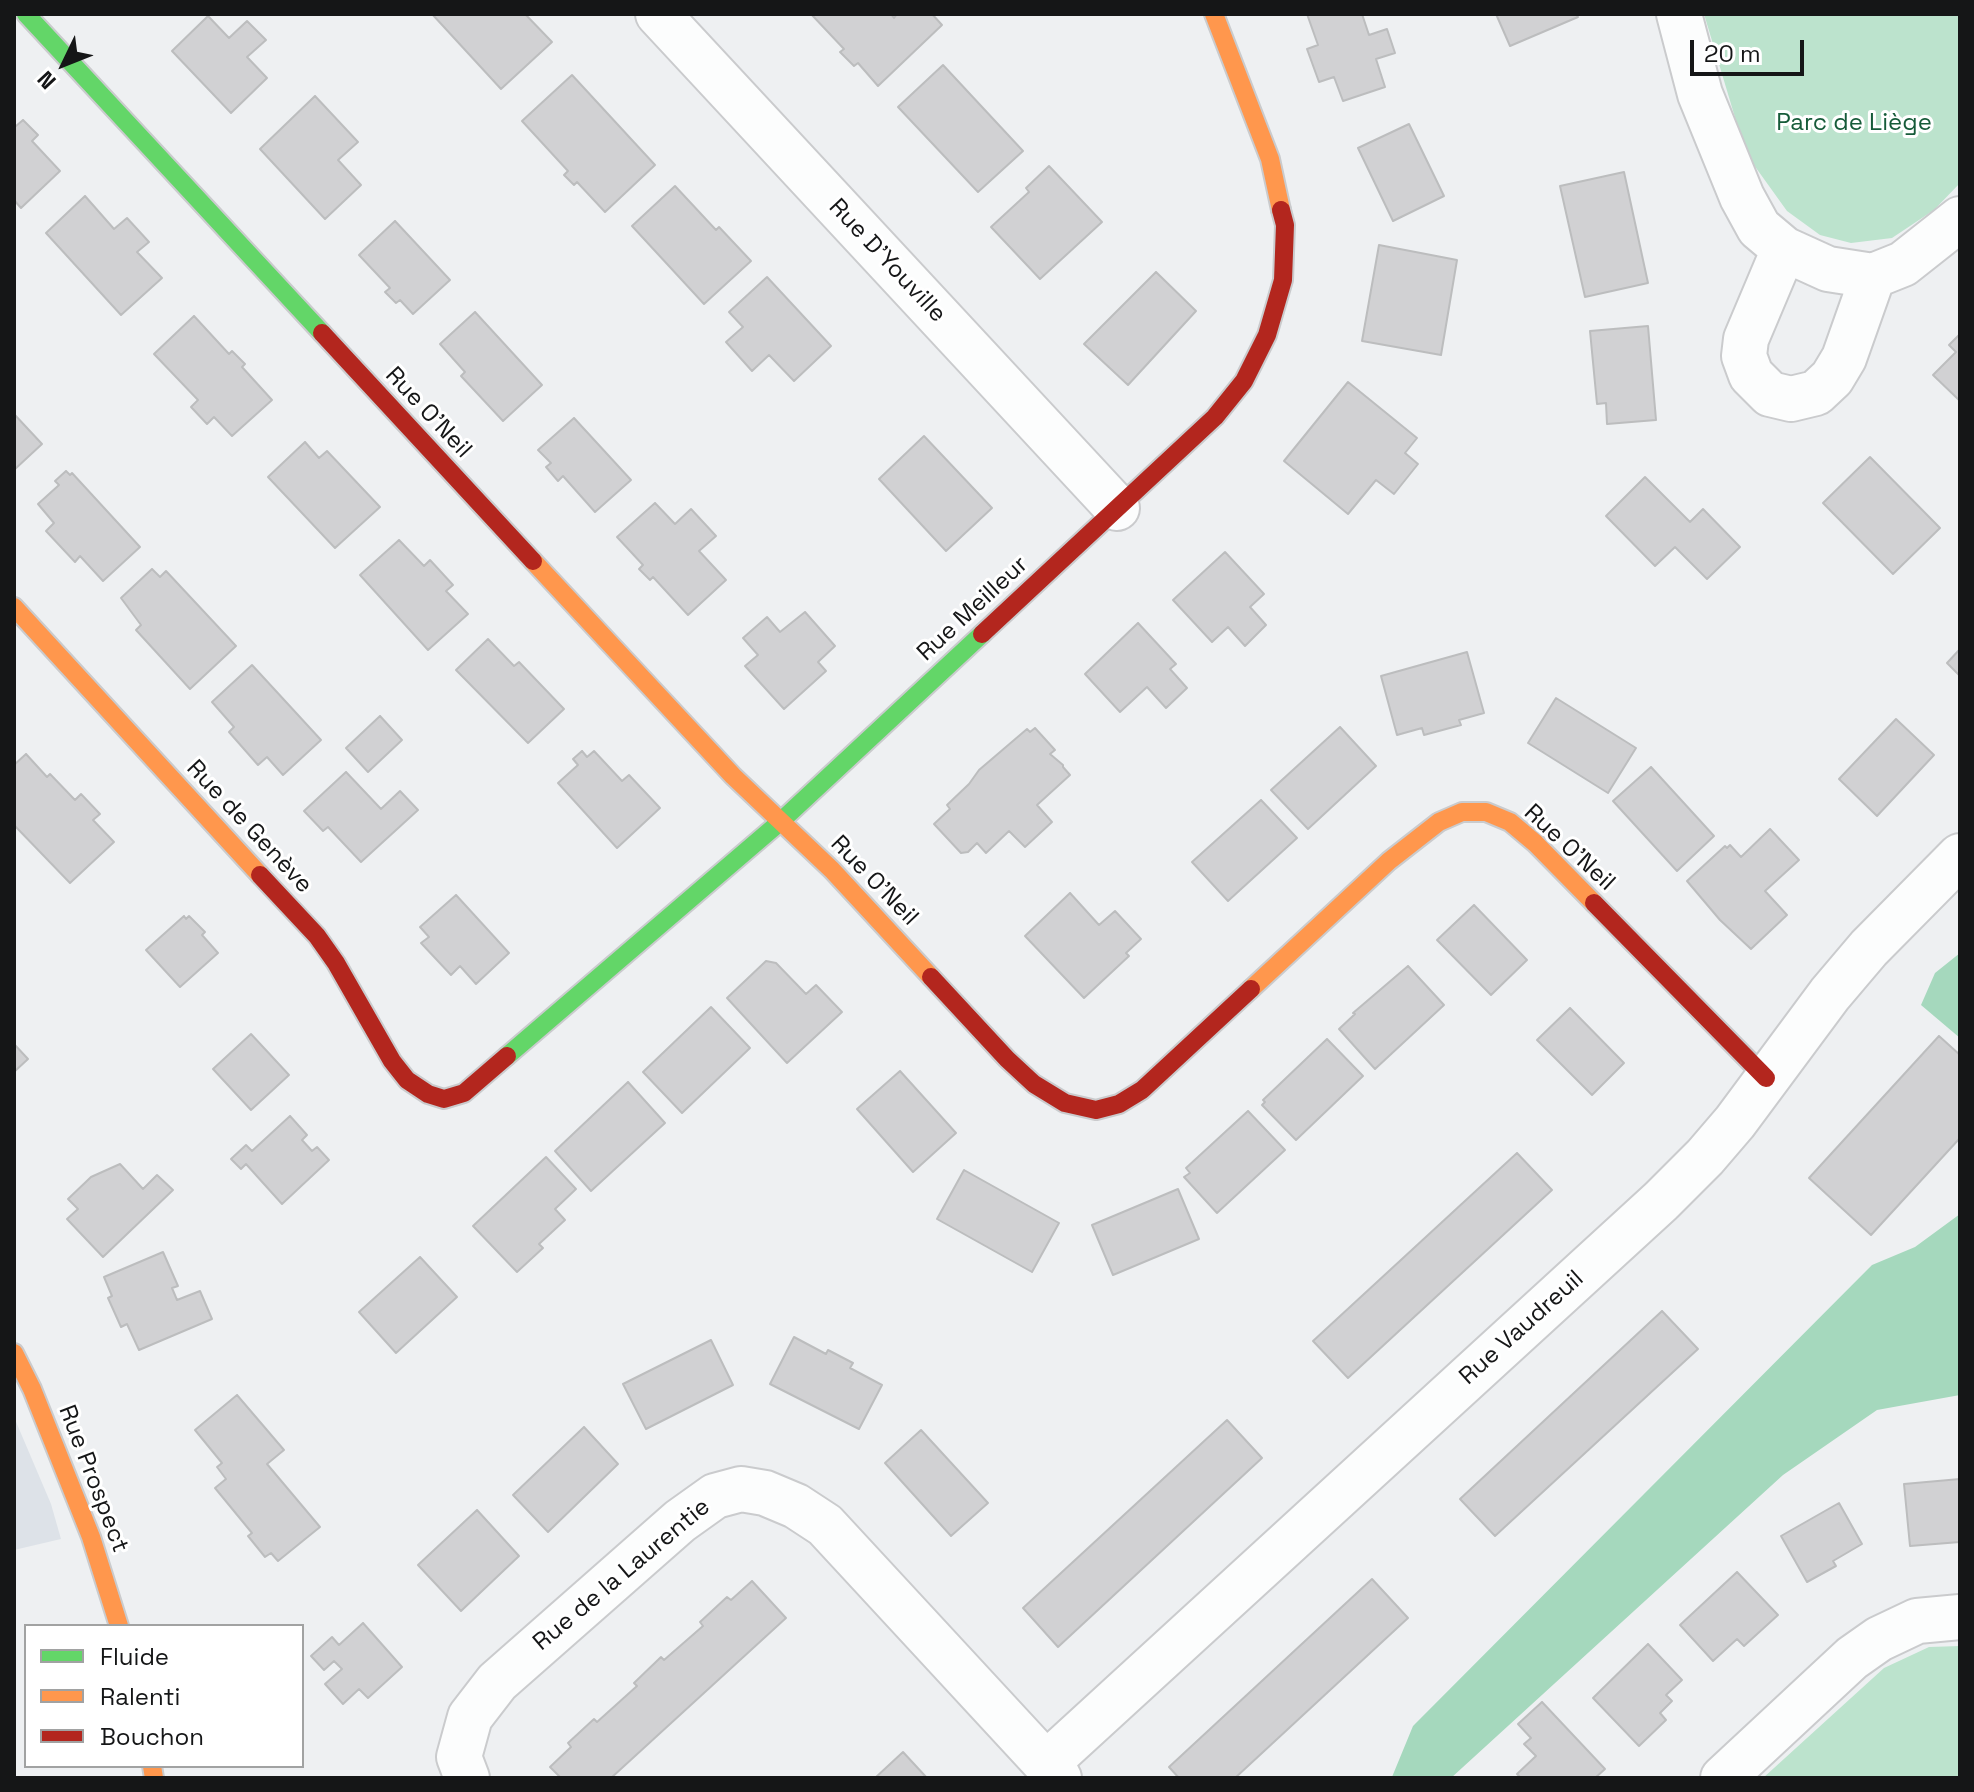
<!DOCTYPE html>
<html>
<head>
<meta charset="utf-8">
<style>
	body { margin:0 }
	#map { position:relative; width:1974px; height:1792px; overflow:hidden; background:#eef0f2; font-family:"Space Grotesk",sans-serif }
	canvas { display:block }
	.frame { position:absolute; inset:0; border:16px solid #151617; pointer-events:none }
	.legend { position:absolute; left:24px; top:1624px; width:280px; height:144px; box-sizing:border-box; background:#fff; border:2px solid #a1a2a2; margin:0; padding:10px 14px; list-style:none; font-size:24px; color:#151617 }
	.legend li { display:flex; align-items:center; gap:16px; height:40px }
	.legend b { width:40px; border:2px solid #a1a2a2 }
	.north { position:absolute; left:24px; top:24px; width:80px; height:80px; -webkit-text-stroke:6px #fff; paint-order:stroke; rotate:227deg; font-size:22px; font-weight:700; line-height:32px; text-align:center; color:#151617 }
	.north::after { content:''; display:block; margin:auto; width:28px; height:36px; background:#151617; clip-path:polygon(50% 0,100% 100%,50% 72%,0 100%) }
	.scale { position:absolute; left:1690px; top:40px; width:114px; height:36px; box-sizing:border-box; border:4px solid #151617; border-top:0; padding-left:10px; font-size:24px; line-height:28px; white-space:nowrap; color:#151617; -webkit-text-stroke:6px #fff; paint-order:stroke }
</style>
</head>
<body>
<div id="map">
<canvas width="1974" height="1792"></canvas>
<div class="frame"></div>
<ul class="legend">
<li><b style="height:10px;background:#63d668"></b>Fluide</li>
<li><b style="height:10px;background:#ff974d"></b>Ralenti</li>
<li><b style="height:10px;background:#b3261e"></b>Bouchon</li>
</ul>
<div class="north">N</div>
<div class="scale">20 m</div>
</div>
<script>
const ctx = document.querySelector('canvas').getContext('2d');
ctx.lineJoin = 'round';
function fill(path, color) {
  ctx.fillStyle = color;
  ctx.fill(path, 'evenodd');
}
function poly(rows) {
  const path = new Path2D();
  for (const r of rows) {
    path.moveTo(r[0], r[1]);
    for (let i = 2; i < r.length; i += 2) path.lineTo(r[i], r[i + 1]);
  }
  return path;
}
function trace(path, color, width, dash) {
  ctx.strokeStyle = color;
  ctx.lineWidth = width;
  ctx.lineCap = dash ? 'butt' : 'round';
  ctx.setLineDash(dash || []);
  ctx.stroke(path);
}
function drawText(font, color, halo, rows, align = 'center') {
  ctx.font = font + ' "Space Grotesk",sans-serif';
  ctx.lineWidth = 6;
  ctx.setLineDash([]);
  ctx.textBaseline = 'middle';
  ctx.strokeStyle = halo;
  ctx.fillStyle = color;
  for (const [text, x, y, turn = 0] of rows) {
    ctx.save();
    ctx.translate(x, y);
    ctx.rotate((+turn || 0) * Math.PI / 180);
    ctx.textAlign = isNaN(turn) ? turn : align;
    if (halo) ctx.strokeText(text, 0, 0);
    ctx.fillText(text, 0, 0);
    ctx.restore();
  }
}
const built = poly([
	[14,1417,51,1504,61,1539,14,1550]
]);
const green = poly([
	[1704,14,1960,14,1960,183,1934,210,1892,238,1851,243,1820,235,1787,211,1746,154],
	[1960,1646,1960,1778,1763,1778,1884,1668,1929,1647]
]);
const forest = poly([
	[1960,953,1960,1038,1921,1005,1935,973],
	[1960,1214,1960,1395,1877,1410,1783,1475,1451,1778,1392,1777,1413,1726,1872,1265,1915,1247]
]);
const building = poly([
	[432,14,525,14,552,42,501,89,432,14],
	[811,14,891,14,894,18,897,14,932,14,942,25,878,86,858,63,854,66,840,52,844,49,811,14],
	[1307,14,1362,14,1369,35,1387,29,1395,53,1376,59,1385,87,1343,101,1334,77,1319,82,1307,49,1318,45,1307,14],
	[1496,14,1576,14,1578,17,1510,46,1496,14],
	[208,16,229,38,247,21,266,40,247,57,267,78,231,113,172,51,208,16],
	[943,65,1023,151,978,192,898,107,943,65],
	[572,75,655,165,605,212,577,182,574,185,564,175,568,171,522,121,572,75],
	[315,96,358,142,338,160,361,185,325,219,260,149,315,96],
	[23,120,38,135,32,141,60,171,21,208,14,200,14,124,16,126,23,120],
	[1409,124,1444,196,1393,221,1358,148,1409,124],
	[1049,166,1102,222,1040,279,991,227,1029,192,1026,188,1049,166],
	[1624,172,1648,283,1585,297,1560,186,1624,172],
	[675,186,716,230,719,227,751,261,704,304,632,226,675,186],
	[85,196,114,229,127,218,149,242,137,252,162,278,121,315,46,233,85,196],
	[395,221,450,280,413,314,400,300,396,303,385,292,390,288,359,255,395,221],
	[1379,245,1457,260,1441,355,1362,341,1379,245],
	[1156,272,1196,311,1128,385,1084,344,1156,272],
	[767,277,831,346,794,381,769,355,752,371,726,342,743,327,729,312,767,277],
	[475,312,542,385,503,421,461,376,465,372,440,344,475,312],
	[194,316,229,354,232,351,245,364,242,367,272,400,232,436,214,417,207,424,191,407,198,400,154,354,194,316],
	[1648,326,1656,420,1607,424,1606,403,1597,404,1590,331,1648,326],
	[1960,334,1960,401,1933,375,1956,352,1949,345,1960,334],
	[1348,382,1417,438,1405,453,1418,464,1394,494,1376,480,1348,514,1284,461,1348,382],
	[14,414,42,444,14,470,14,414],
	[574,418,631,480,595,512,563,476,558,481,546,467,551,463,538,450,574,418],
	[924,436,992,508,946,551,879,479,924,436],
	[305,442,319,458,327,451,380,507,335,548,268,477,305,442],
	[1870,457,1940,528,1893,574,1823,503,1870,457],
	[66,471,70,475,72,473,140,547,103,581,80,556,75,562,46,531,54,523,38,504,59,485,55,481,66,471],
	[1645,477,1690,522,1703,509,1740,547,1707,579,1675,547,1655,566,1606,516,1645,477],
	[655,503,675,524,691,509,716,536,699,551,726,580,688,615,653,577,650,580,639,569,643,565,617,537,655,503],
	[399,540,424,566,430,560,453,585,446,591,468,614,428,650,360,575,399,540],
	[1225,552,1264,594,1250,607,1266,625,1245,646,1228,627,1212,642,1173,600,1225,552],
	[152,569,160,577,166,571,236,646,190,689,136,630,141,625,121,598,152,569],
	[805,612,835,646,818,662,826,671,784,709,745,666,758,655,743,638,767,617,780,632,805,612],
	[1138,623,1176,664,1170,669,1187,688,1166,708,1147,687,1120,712,1085,674,1138,623],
	[488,639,514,666,519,662,564,709,528,743,456,670,488,639],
	[1960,649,1960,676,1947,663,1960,649],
	[1467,652,1484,713,1459,720,1461,725,1424,735,1422,728,1397,735,1381,676,1467,652],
	[252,665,321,740,283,775,267,757,258,765,229,732,234,727,212,702,252,665],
	[1556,698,1636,748,1608,793,1528,743,1556,698],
	[380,716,402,740,368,772,346,748,380,716],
	[1896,719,1934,755,1877,816,1839,779,1896,719],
	[1340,727,1376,766,1308,829,1271,790,1340,727],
	[1035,728,1055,750,1050,754,1063,765,1063,767,1070,775,1037,805,1052,822,1025,847,1009,831,986,853,977,843,968,852,961,853,934,824,950,809,947,805,969,784,979,770,1027,729,1030,732,1035,728],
	[582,751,587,757,594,751,622,781,629,775,660,808,617,848,558,783,578,765,573,759,582,751],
	[26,754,47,777,50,774,75,800,81,794,100,814,93,820,114,842,70,883,14,825,14,765,26,754],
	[1651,767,1714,836,1677,871,1613,801,1651,767],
	[346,772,381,809,400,791,418,810,361,862,328,827,323,831,304,811,346,772],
	[1261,800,1297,838,1228,901,1192,862,1261,800],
	[1770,829,1799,860,1765,891,1787,915,1751,949,1720,920,1687,881,1725,846,1727,848,1730,845,1741,857,1770,829],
	[1070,893,1099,925,1115,911,1141,939,1126,953,1129,956,1084,998,1025,936,1070,893],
	[456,895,509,953,476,984,460,966,451,975,421,943,429,937,420,927,456,895],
	[1474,905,1527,960,1491,995,1437,940,1474,905],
	[184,916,186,919,189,916,205,932,202,935,218,953,180,987,146,950,184,916],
	[766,961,776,963,806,994,816,985,842,1012,787,1063,727,998,766,961],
	[1408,966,1444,1005,1375,1069,1339,1029,1355,1014,1353,1013,1408,966],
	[711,1007,750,1048,682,1113,643,1072,711,1007],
	[1570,1008,1624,1063,1592,1095,1537,1040,1570,1008],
	[251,1034,289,1075,251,1110,213,1069,251,1034],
	[1939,1036,1960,1055,1960,1138,1871,1235,1809,1178,1939,1036],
	[1327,1039,1363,1076,1296,1140,1262,1105,1265,1102,1263,1100,1327,1039],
	[14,1044,28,1059,14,1072,14,1044],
	[900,1071,956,1133,913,1172,857,1109,900,1071],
	[628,1082,665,1123,591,1191,555,1151,628,1082],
	[1248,1111,1285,1150,1217,1213,1184,1177,1190,1173,1186,1168,1248,1111],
	[290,1116,307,1135,302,1140,312,1151,317,1147,329,1160,282,1204,246,1164,241,1169,231,1159,246,1145,252,1151,290,1116],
	[1517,1153,1552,1190,1348,1378,1313,1341,1517,1153],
	[546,1157,576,1189,555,1209,565,1220,539,1244,543,1248,517,1272,473,1226,546,1157],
	[120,1164,143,1189,157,1175,173,1190,103,1257,67,1219,78,1209,68,1199,91,1177,120,1164],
	[964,1170,1059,1223,1032,1272,937,1219,964,1170],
	[1178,1189,1199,1239,1113,1275,1092,1225,1178,1189],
	[163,1252,178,1286,172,1288,177,1300,200,1291,212,1319,139,1350,127,1324,121,1327,108,1298,112,1296,104,1277,163,1252],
	[420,1257,457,1297,396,1353,359,1312,420,1257],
	[1662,1311,1698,1349,1495,1536,1460,1499,1662,1311],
	[794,1337,826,1354,828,1350,853,1363,850,1368,882,1385,859,1429,770,1384,794,1337],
	[711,1340,733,1385,646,1429,623,1384,711,1340],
	[237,1395,284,1450,267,1464,320,1527,278,1561,271,1553,265,1557,248,1536,252,1533,215,1488,226,1479,217,1467,222,1463,195,1430,237,1395],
	[1227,1420,1262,1458,1058,1647,1023,1608,1227,1420],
	[584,1427,618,1464,548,1532,513,1495,584,1427],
	[921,1430,988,1503,951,1536,885,1463,921,1430],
	[1960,1479,1960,1542,1910,1546,1904,1484,1960,1479],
	[1839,1503,1862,1544,1833,1561,1836,1566,1807,1582,1781,1536,1839,1503],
	[477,1510,519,1556,461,1611,418,1565,477,1510],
	[1737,1572,1778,1615,1744,1646,1737,1639,1713,1661,1680,1625,1737,1572],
	[1372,1579,1408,1618,1235,1778,1179,1778,1169,1767,1372,1579],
	[752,1581,786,1618,611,1778,561,1778,550,1767,571,1747,568,1743,594,1719,597,1722,637,1686,634,1683,661,1657,664,1660,703,1626,700,1622,727,1597,731,1600,752,1581],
	[363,1623,402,1667,368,1698,359,1689,343,1704,325,1684,342,1669,334,1661,324,1670,311,1656,332,1637,339,1645,363,1623],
	[1648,1644,1682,1680,1666,1695,1672,1701,1660,1713,1666,1720,1639,1746,1593,1698,1648,1644],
	[1542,1702,1605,1769,1595,1778,1521,1778,1517,1774,1536,1756,1524,1744,1531,1738,1518,1724,1542,1702],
	[903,1752,927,1778,875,1778,903,1752]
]);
const street = poly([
	[658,14,1117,508],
	[1679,14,1700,94,1742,197,1759,228,1784,249,1828,269,1873,276,1903,264,1960,219],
	[1784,249,1746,339,1744,356,1751,375,1770,394,1791,399,1816,393,1832,378,1844,358,1873,276],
	[1046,1764,1661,1201,1705,1157,1735,1122,1830,994,1869,948,1960,856],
	[467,1778,459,1757,470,1717,497,1682,680,1521,715,1496,741,1489,765,1493,796,1506,825,1525,1059,1778],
	[1723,1778,1852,1658,1879,1639,1917,1621,1960,1617]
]);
const fast = poly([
	[26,14,322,333],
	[507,1056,780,822,982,634]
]);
const slow = poly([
	[1214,14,1270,159,1281,210],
	[533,561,733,776,832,870,931,977],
	[14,607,260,875],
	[1251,989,1389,861,1439,822,1462,812,1486,812,1510,822,1535,843,1594,903],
	[14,1353,32,1389,91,1537,119,1626],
	[152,1766,154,1778]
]);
const jam = poly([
	[322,333,533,561],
	[982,634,1215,417,1244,381,1267,335,1283,280,1285,225,1281,210],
	[260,875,317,936,336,963,392,1061,407,1080,428,1094,444,1099,464,1093,507,1056],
	[1594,903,1766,1078],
	[931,977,1007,1059,1034,1084,1065,1103,1096,1110,1119,1104,1142,1090,1251,989]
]);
const parkNames = [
	["Parc de Liège",1854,123]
];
const streetNames = [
	["Rue D'Youville",887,261,47],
	["Rue O'Neil",428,413,47],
	["Rue Meilleur",973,609,-43],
	["Rue de Genève",249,827,47],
	["Rue O'Neil",1569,848,43],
	["Rue O'Neil",874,881,46],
	["Rue Vaudreuil",1522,1328,-42],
	["Rue Prospect",93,1479,69],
	["Rue de la Laurentie",622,1575,-40]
];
fill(built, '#dde2e8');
fill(green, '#bce3cd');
fill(forest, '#a5d8bd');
fill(building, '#d1d1d3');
trace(building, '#bcbdbe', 2);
trace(street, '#cacbcd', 48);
trace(fast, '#cacbcd', 22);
trace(slow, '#cacbcd', 22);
trace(jam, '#cacbcd', 22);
trace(street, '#fcfdfd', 44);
trace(fast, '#63d668', 18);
trace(slow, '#ff974d', 18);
trace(jam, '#b3261e', 18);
drawText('24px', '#165b39', '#fff', parkNames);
drawText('24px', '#151617', '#fff', streetNames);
</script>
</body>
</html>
